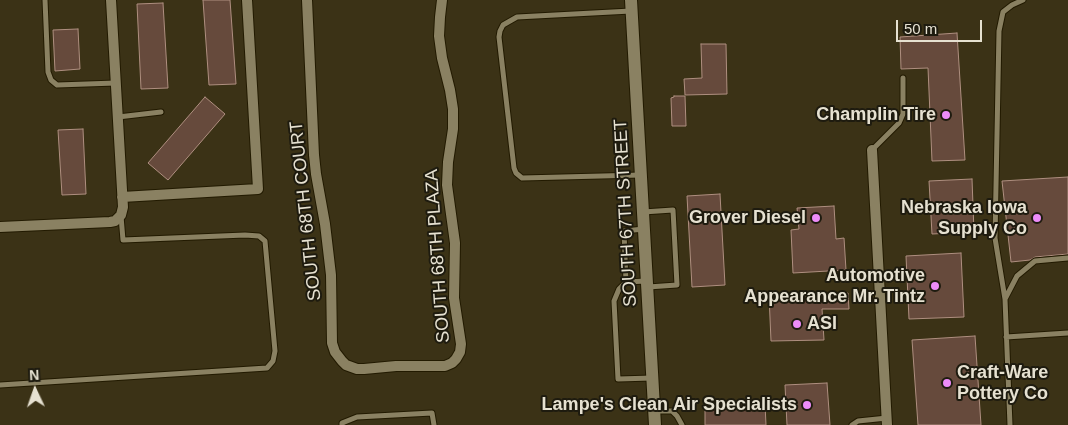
<!DOCTYPE html>
<html>
<head>
<meta charset="utf-8">
<style>
	body { margin:0 }
	#map { position:relative; width:1068px; height:425px; overflow:hidden; background:#3b3216; font-family:Arial,sans-serif }
	canvas { display:block }
	.north { position:absolute; left:10px; top:365px; width:50px; height:50px; -webkit-text-stroke:4px #1e1b0f; paint-order:stroke; rotate:357deg; font-size:14px; font-weight:700; line-height:20px; text-align:center; color:#e6e1d1 }
	.north::after { content:''; display:block; margin:auto; width:18px; height:22px; background:#e6e1d1; clip-path:polygon(50% 0,100% 100%,50% 72%,0 100%) }
	.scale { position:absolute; left:896px; top:20px; width:86px; height:22px; box-sizing:border-box; border:2px solid #e6e1d1; border-top:0; padding-left:6px; font-size:15px; line-height:18px; white-space:nowrap; color:#e6e1d1; -webkit-text-stroke:4px #1e1b0f; paint-order:stroke }
</style>
</head>
<body>
<div id="map">
<canvas width="1068" height="425"></canvas>
<div class="north">N</div>
<div class="scale">50 m</div>
</div>
<script>
const ctx = document.querySelector('canvas').getContext('2d');
ctx.lineJoin = 'round';
function fill(path, color) {
  ctx.fillStyle = color;
  ctx.fill(path, 'evenodd');
}
function poly(rows) {
  const path = new Path2D();
  for (const r of rows) {
    path.moveTo(r[0], r[1]);
    for (let i = 2; i < r.length; i += 2) path.lineTo(r[i], r[i + 1]);
  }
  return path;
}
function trace(path, color, width, dash) {
  ctx.strokeStyle = color;
  ctx.lineWidth = width;
  ctx.lineCap = dash ? 'butt' : 'round';
  ctx.setLineDash(dash || []);
  ctx.stroke(path);
}
function drawText(font, color, halo, rows, align = 'center') {
  ctx.font = font + ' Arial,sans-serif';
  ctx.lineWidth = 4;
  ctx.setLineDash([]);
  ctx.textBaseline = 'middle';
  ctx.strokeStyle = halo;
  ctx.fillStyle = color;
  for (const [text, x, y, turn = 0] of rows) {
    ctx.save();
    ctx.translate(x, y);
    ctx.rotate((+turn || 0) * Math.PI / 180);
    ctx.textAlign = isNaN(turn) ? turn : align;
    if (halo) ctx.strokeText(text, 0, 0);
    ctx.fillText(text, 0, 0);
    ctx.restore();
  }
}
const building = poly([
	[203,0,230,0,236,84,209,85,203,0],
	[163,3,168,88,141,89,137,4,163,3],
	[78,29,80,69,55,71,53,30,78,29],
	[957,33,965,160,932,161,928,68,901,69,900,37,957,33],
	[701,44,726,44,727,94,685,95,684,79,702,78,701,44],
	[674,96,685,96,686,126,672,126,671,98,674,97,674,96],
	[205,97,225,114,168,180,148,163,205,97],
	[83,129,86,194,62,195,58,130,83,129],
	[1068,177,1068,254,1035,257,1030,260,1011,262,1002,181,1068,177],
	[972,179,974,232,932,234,929,181,972,179],
	[720,194,725,285,692,287,687,196,720,194],
	[834,206,836,239,844,238,846,270,793,273,791,230,799,229,797,208,834,206],
	[961,253,964,317,909,319,906,256,961,253],
	[794,293,795,296,848,293,849,309,822,309,824,340,771,341,769,295,794,293],
	[975,336,981,425,918,425,912,340,975,336],
	[827,383,830,425,787,425,785,385,827,383],
	[765,404,766,425,705,425,705,407,765,404]
]);
const lane = poly([
	[45,0,48,72,51,80,57,85,116,83],
	[631,11,517,17,503,25,500,31,499,37,514,168,516,173,522,178,641,175],
	[118,117,161,112],
	[872,150,899,123,903,114,903,78],
	[643,212,673,210,677,285,648,287],
	[644,229,624,231,626,282,646,281],
	[626,282,619,289,614,301,618,379,652,378],
	[1005,299,995,238,999,31,1003,12,1012,5,1023,0],
	[1006,337,1068,333],
	[0,385,267,368,273,361,275,351,265,241,259,236,245,235,123,240,121,216],
	[655,411,672,411,677,416,682,425],
	[342,425,342,423,357,417,432,413,434,425],
	[852,425,858,421,887,418],
	[1010,425,1005,299,1017,276,1035,261,1068,258]
]);
const street = poly([
	[307,0,314,155,316,174,325,224,331,275,332,343,335,352,342,361,346,365,357,369,364,369,396,366,445,366,452,363,456,359,460,352,461,344,454,298,455,243,447,185,448,162,453,129,453,109,450,90,442,58,439,36,440,17,442,0],
	[872,150,887,425],
	[122,197,258,189,247,0],
	[0,227,110,222,115,221,121,215,123,207,111,0]
]);
const secondary = poly([
	[631,0,655,425]
]);
const markers = [
	[946,115,5,"#ed8cf9"],
	[816,218,5,"#ed8cf9"],
	[1037,218,5,"#ed8cf9"],
	[935,286,5,"#ed8cf9"],
	[797,324,5,"#ed8cf9"],
	[947,383,5,"#ed8cf9"],
	[807,405,5,"#ed8cf9"]
];
const poiNames = [
	["Champlin Tire",936,115],
	["Nebraska Iowa",1027,208],
	["Supply Co",1027,229],
	["Grover Diesel",806,218],
	["Automotive",925,276],
	["Appearance Mr. Tintz",925,297],
	["ASI",807,324,"left"],
	["Craft-Ware",957,373,"left"],
	["Pottery Co",957,394,"left"],
	["Lampe's Clean Air Specialists",797,405]
];
const streetNames = [
	["SOUTH 68TH COURT",306,211,-96],
	["SOUTH 67TH STREET",626,213,-93],
	["SOUTH 68TH PLAZA",438,256,-94]
];
fill(building, '#664a3c');
trace(building, '#af8f80', 1);
trace(lane, '#221a00', 7);
trace(street, '#221a00', 12);
trace(secondary, '#221a00', 14);
trace(lane, '#8a8162', 5);
trace(street, '#8a8162', 10);
trace(secondary, '#8a8162', 12);
for (const [x, y, r, color] of markers) {
  const dot = new Path2D();
  dot.arc(x, y, r, 0, 2 * Math.PI);
  ctx.fillStyle = color;
  ctx.fill(dot);
  trace(dot, '#1e1b0f', 2);
}
drawText('bold 18px', '#e6e1d1', '#1e1b0f', poiNames, 'right');
drawText('18px', '#e6e1d1', '#1e1b0f', streetNames);
</script>
</body>
</html>
